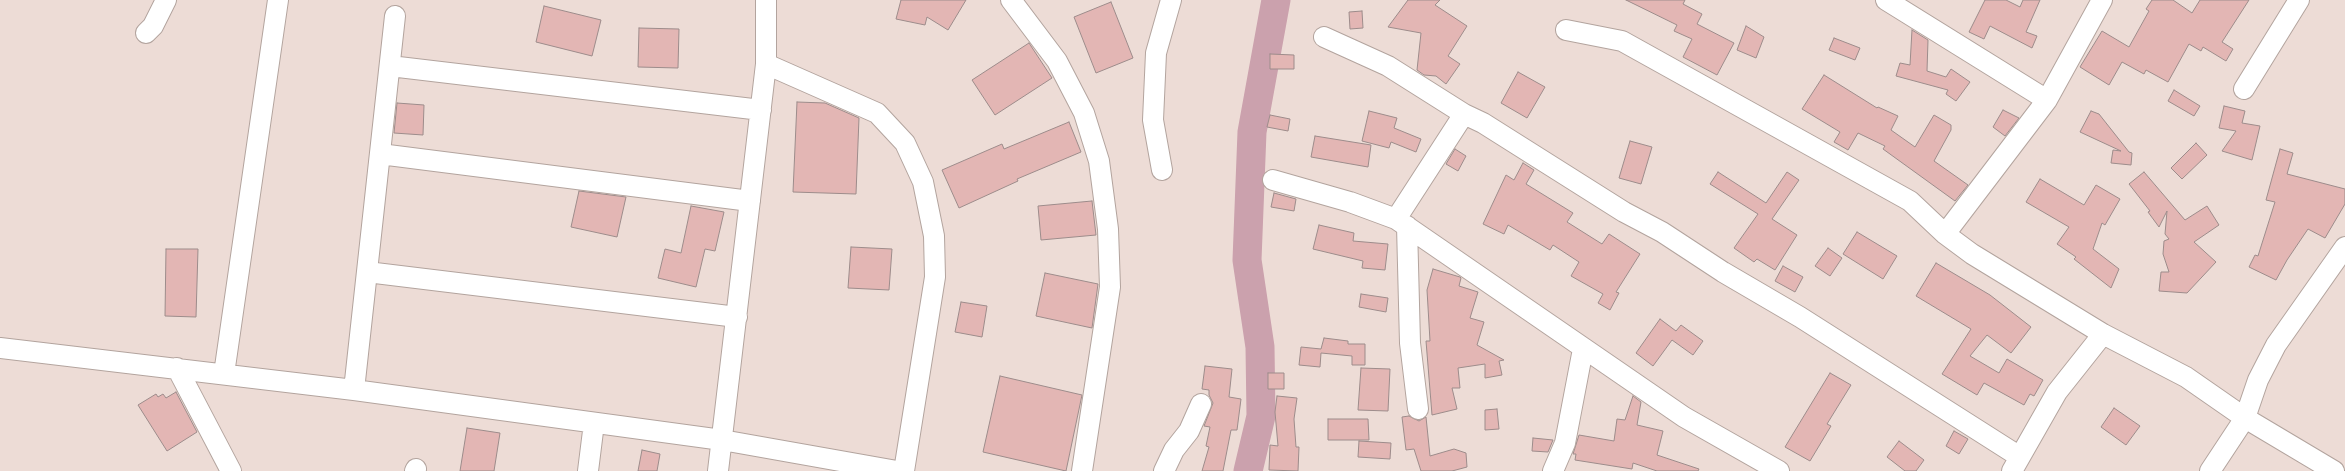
<!DOCTYPE html>
<html>
<head>
<meta charset="utf-8">
<style>
	body { margin:0 }
	canvas { display:block; background:#eddcd6 }
</style>
</head>
<body>
<canvas width="2345" height="471"></canvas>
<script>
const ctx = document.querySelector('canvas').getContext('2d');
ctx.lineJoin = 'round';
function poly(rows) {
  const path = new Path2D();
  for (const r of rows) {
    path.moveTo(r[0], r[1]);
    for (let i = 2; i < r.length; i += 2) path.lineTo(r[i], r[i + 1]);
  }
  return path;
}
function trace(path, color, width, dash) {
  ctx.strokeStyle = color;
  ctx.lineWidth = width;
  ctx.lineCap = dash ? 'butt' : 'round';
  ctx.setLineDash(dash || []);
  ctx.stroke(path);
}
function fill(path, color) {
  ctx.fillStyle = color;
  ctx.fill(path, 'evenodd');
}
const river = poly([
	[1248,471,1261,416,1260,347,1247,260,1252,132,1276,0]
]);
const building = poly([
	[901,0,966,0,948,30,927,17,925,25,896,19,901,0],
	[1408,0,1440,0,1435,5,1467,26,1448,56,1460,64,1446,84,1436,76,1424,75,1417,70,1421,33,1388,27,1408,0],
	[1626,0,1685,0,1683,4,1702,14,1697,24,1734,43,1717,75,1683,57,1692,39,1674,31,1677,25,1626,0],
	[1985,0,2006,0,2020,7,2023,0,2040,0,2026,32,2037,36,2032,48,1990,26,1984,39,1969,32,1985,0],
	[2152,0,2173,0,2192,13,2200,0,2249,0,2222,42,2233,49,2226,61,2203,47,2201,51,2189,44,2168,82,2146,70,2144,74,2122,62,2109,85,2080,67,2102,31,2129,47,2149,11,2146,9,2152,0],
	[1111,2,1133,58,1096,73,1074,17,1111,2],
	[544,6,601,20,592,56,536,42,544,6],
	[1362,11,1363,28,1350,29,1349,12,1362,11],
	[1746,26,1764,37,1756,58,1737,50,1746,26],
	[639,28,679,29,678,68,638,67,639,28],
	[1912,30,1928,40,1927,71,1946,77,1951,69,1970,82,1956,101,1946,94,1948,90,1896,76,1900,63,1910,65,1912,30],
	[1834,38,1860,48,1855,60,1829,50,1834,38],
	[1029,43,1052,78,995,115,972,80,1029,43],
	[1270,54,1294,55,1294,69,1270,69,1270,54],
	[1518,72,1545,87,1527,118,1501,103,1518,72],
	[1824,75,1877,108,1878,107,1898,116,1891,130,1915,147,1934,115,1951,125,1951,130,1934,161,1968,185,1955,201,1883,149,1885,146,1858,133,1848,150,1834,142,1840,132,1802,109,1824,75],
	[2174,90,2200,106,2194,116,2168,101,2174,90],
	[797,102,825,103,859,118,856,194,793,192,797,102],
	[397,103,424,105,423,135,394,133,397,103],
	[2224,106,2245,111,2242,123,2260,126,2252,160,2222,151,2236,131,2219,128,2224,106],
	[2003,110,2019,118,2005,136,1993,127,2003,110],
	[1369,111,1397,118,1394,128,1421,139,1416,152,1391,142,1389,148,1362,141,1369,111],
	[2091,111,2099,114,2129,152,2132,153,2131,165,2111,163,2113,150,2121,151,2080,132,2091,111],
	[1270,115,1290,119,1288,131,1267,127,1270,115],
	[1069,122,1081,152,1017,179,1018,181,959,208,942,170,1002,144,1004,149,1069,122],
	[1315,136,1371,145,1368,167,1311,157,1315,136],
	[1630,141,1652,147,1641,184,1619,178,1630,141],
	[2196,143,2207,155,2182,179,2171,168,2196,143],
	[1455,149,1466,156,1458,171,1446,164,1455,149],
	[2280,149,2293,153,2287,174,2345,189,2345,204,2325,238,2308,229,2287,260,2276,280,2249,267,2255,255,2258,256,2275,202,2266,200,2280,149],
	[1523,163,1534,170,1526,184,1573,213,1567,222,1602,244,1609,234,1640,254,1616,292,1619,293,1610,310,1598,303,1603,294,1571,276,1579,262,1553,245,1550,250,1508,225,1504,234,1483,224,1506,175,1514,180,1523,163],
	[1718,172,1766,203,1787,172,1799,180,1772,219,1797,235,1775,270,1757,259,1754,262,1734,248,1758,214,1710,184,1718,172],
	[2144,172,2185,220,2207,206,2219,225,2194,242,2216,262,2187,293,2159,291,2161,272,2169,272,2163,254,2164,241,2169,239,2165,234,2167,211,2159,227,2148,212,2150,211,2129,184,2144,172],
	[2040,179,2084,205,2096,185,2120,199,2105,225,2102,223,2093,249,2119,269,2111,288,2074,259,2076,257,2057,244,2069,227,2026,202,2040,179],
	[579,191,626,197,617,237,571,227,579,191],
	[1274,193,1296,199,1294,211,1271,207,1274,193],
	[1092,201,1096,235,1041,240,1038,206,1092,201],
	[691,206,724,212,715,251,705,249,696,287,658,278,665,249,681,253,691,206],
	[1319,225,1354,233,1353,241,1388,244,1385,270,1362,268,1363,261,1313,249,1319,225],
	[1857,232,1897,256,1883,279,1843,254,1857,232],
	[851,247,892,249,889,290,848,288,851,247],
	[1828,248,1842,258,1830,276,1815,266,1828,248],
	[166,249,198,249,196,317,165,316,166,249],
	[1936,263,1990,295,2031,327,2011,353,1987,335,1970,356,1999,373,2007,359,2043,380,2034,396,2030,394,2024,405,1984,383,1977,395,1942,374,1971,329,1916,296,1936,263],
	[1783,266,1803,277,1795,292,1775,281,1783,266],
	[1433,269,1460,277,1461,278,1459,286,1478,292,1470,318,1484,322,1477,345,1504,360,1499,361,1502,375,1485,378,1485,364,1458,368,1460,388,1452,388,1457,409,1432,415,1426,341,1430,341,1427,290,1433,269],
	[1045,273,1098,284,1092,328,1036,316,1045,273],
	[1361,294,1388,298,1386,312,1359,307,1361,294],
	[961,302,987,306,982,337,955,332,961,302],
	[1660,319,1676,331,1681,325,1703,341,1693,355,1672,340,1653,366,1636,353,1660,319],
	[1324,338,1348,341,1348,344,1365,344,1365,365,1352,365,1352,356,1321,353,1320,367,1299,365,1301,347,1321,349,1324,338],
	[1205,366,1232,369,1229,397,1241,399,1237,430,1231,430,1223,471,1202,471,1209,447,1206,446,1210,427,1204,426,1213,403,1209,395,1209,390,1202,389,1205,366],
	[1361,368,1390,369,1388,411,1358,410,1361,368],
	[1268,373,1284,373,1284,389,1268,389,1268,373],
	[1830,373,1851,385,1827,424,1831,426,1810,461,1785,447,1830,373],
	[1000,376,1082,395,1066,471,983,452,1000,376],
	[176,392,197,432,167,451,138,405,156,394,158,397,163,394,166,398,176,392],
	[1277,396,1297,398,1294,419,1296,447,1299,447,1298,471,1269,470,1270,445,1278,446,1275,412,1277,396],
	[1633,396,1641,402,1637,425,1663,431,1657,455,1699,469,1698,471,1657,471,1633,463,1632,469,1575,460,1576,454,1573,454,1579,435,1614,441,1617,419,1625,420,1633,396],
	[2114,408,2140,426,2126,445,2101,427,2114,408],
	[1497,409,1499,429,1485,430,1485,410,1497,409],
	[1409,416,1419,421,1426,417,1430,456,1454,449,1466,453,1467,467,1452,471,1421,471,1414,449,1406,450,1402,417,1409,416],
	[1328,419,1368,419,1369,440,1328,440,1328,419],
	[467,428,500,433,494,471,460,471,467,428],
	[1954,431,1968,439,1959,454,1946,446,1954,431],
	[1533,438,1553,440,1548,452,1532,451,1533,438],
	[1359,441,1391,443,1390,459,1358,457,1359,441],
	[1899,441,1924,460,1916,471,1905,471,1887,457,1899,441],
	[642,450,660,454,657,471,638,471,642,450]
]);
const minor = poly([
	[1011,0,1057,61,1084,113,1099,161,1108,229,1110,287,1082,471],
	[1886,0,2047,100],
	[1566,30,1622,41,1910,201,1945,234,1972,254,2103,334,2186,377,2245,418,2334,471],
	[146,33,153,26,166,0],
	[1324,37,1388,66,1464,114,1483,123,1624,212,1662,232,1723,272,1800,317,2020,457],
	[766,64,877,113,905,143,923,182,934,236,935,277,904,471],
	[390,66,761,110],
	[2244,89,2299,0],
	[380,154,750,201],
	[1162,170,1153,120,1156,53,1171,0],
	[1273,180,1350,202,1396,219,1684,417,1779,471],
	[1396,219,1464,114],
	[1407,226,1410,343,1418,409],
	[1945,234,2047,100,2102,0],
	[367,272,737,317],
	[0,348,354,390,722,440,897,471],
	[177,368,231,471],
	[224,374,278,0],
	[354,390,395,16],
	[415,471,416,469],
	[588,471,594,423],
	[718,471,766,64,766,0],
	[1164,471,1174,450,1189,431,1201,404],
	[1553,471,1565,443,1583,349],
	[2012,471,2057,392,2103,334],
	[2210,471,2245,418,2258,380,2276,345,2345,247]
]);
trace(river, '#cba1ad', 29);
fill(building, '#e3b6b4');
trace(building, '#9d8c8b', 1);
trace(minor, '#b3a49e', 22);
trace(minor, '#fff', 20);
</script>
</body>
</html>
